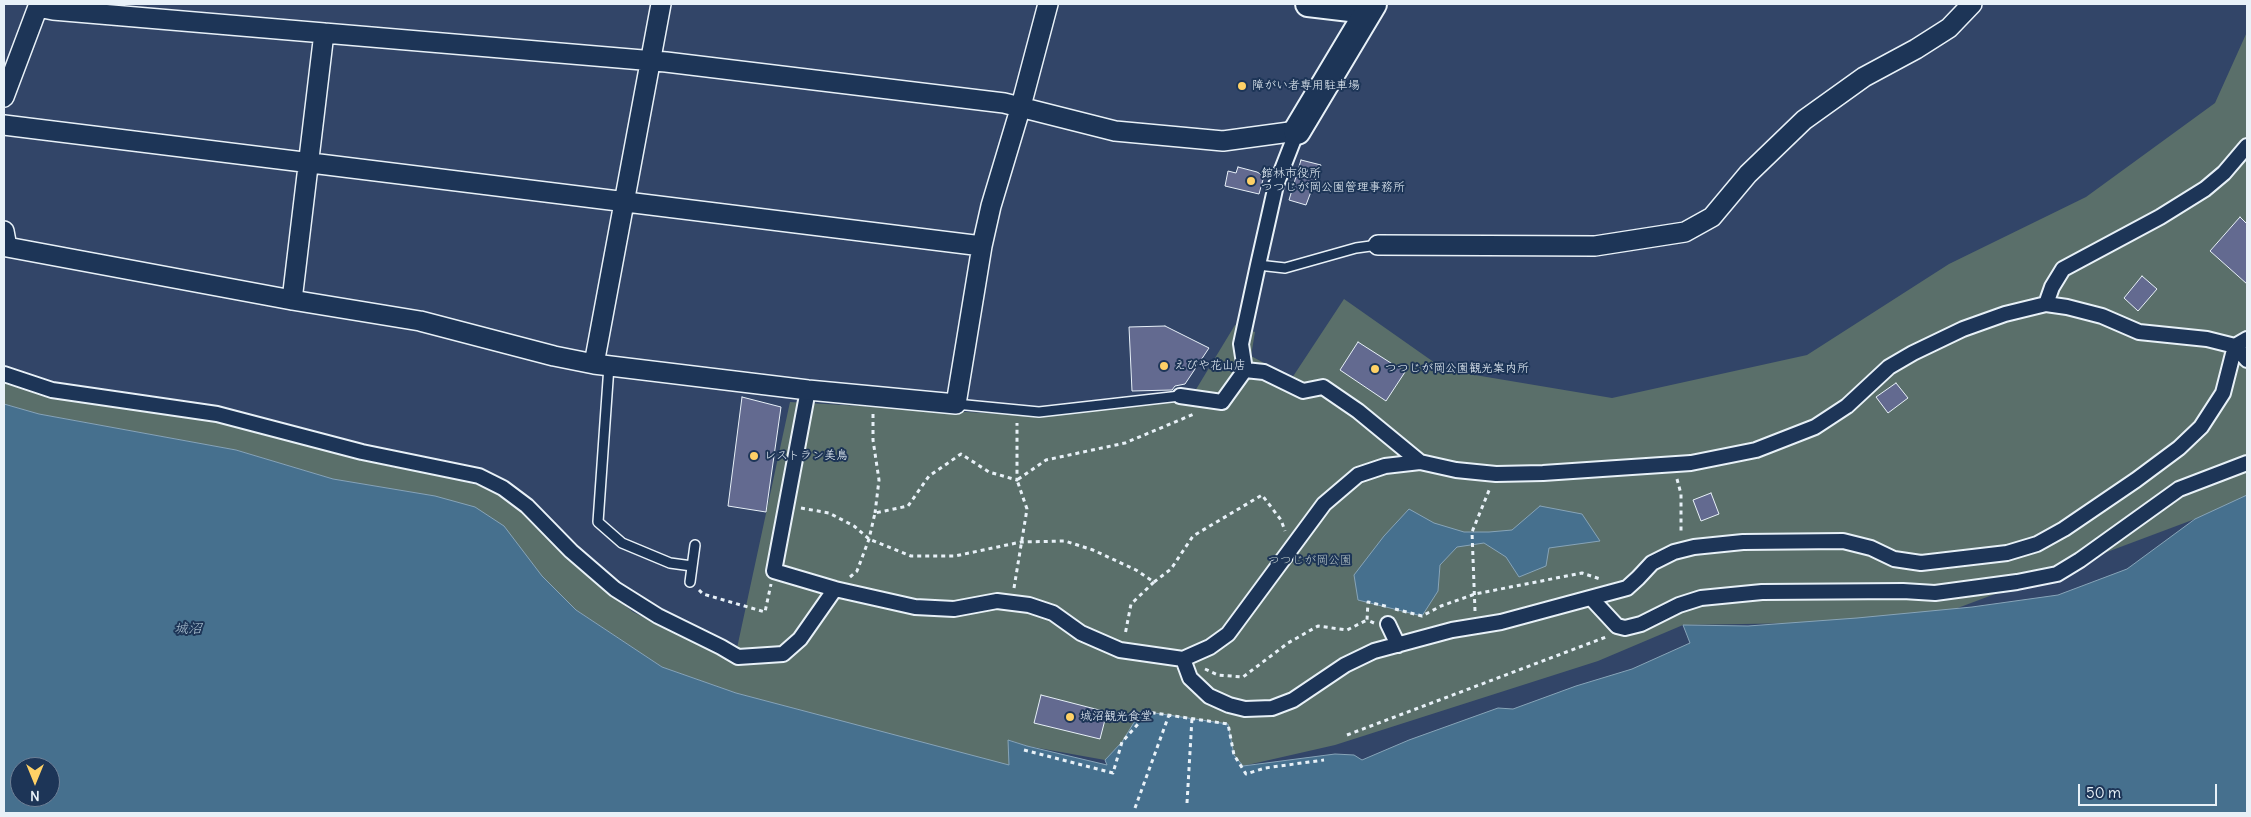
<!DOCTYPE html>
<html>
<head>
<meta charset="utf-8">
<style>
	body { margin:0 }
	#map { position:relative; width:2251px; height:817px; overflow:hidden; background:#324568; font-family:Delius,sans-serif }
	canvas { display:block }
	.frame { position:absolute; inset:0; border:5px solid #e8f1f8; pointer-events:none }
	.north { position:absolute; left:10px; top:757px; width:50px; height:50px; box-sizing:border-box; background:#1d3557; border:1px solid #6e8097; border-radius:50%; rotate:180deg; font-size:14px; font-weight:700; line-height:20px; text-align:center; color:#e8f1f8 }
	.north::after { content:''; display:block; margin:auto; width:18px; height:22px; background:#ffd166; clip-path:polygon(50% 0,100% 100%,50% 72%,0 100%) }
	.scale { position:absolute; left:2078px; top:784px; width:139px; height:22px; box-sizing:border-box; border:2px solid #e8f1f8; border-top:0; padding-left:6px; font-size:15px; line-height:18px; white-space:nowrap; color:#e8f1f8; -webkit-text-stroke:4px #1d3557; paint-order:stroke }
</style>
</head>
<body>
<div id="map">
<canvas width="2251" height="817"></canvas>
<div class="frame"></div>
<div class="north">N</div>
<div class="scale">50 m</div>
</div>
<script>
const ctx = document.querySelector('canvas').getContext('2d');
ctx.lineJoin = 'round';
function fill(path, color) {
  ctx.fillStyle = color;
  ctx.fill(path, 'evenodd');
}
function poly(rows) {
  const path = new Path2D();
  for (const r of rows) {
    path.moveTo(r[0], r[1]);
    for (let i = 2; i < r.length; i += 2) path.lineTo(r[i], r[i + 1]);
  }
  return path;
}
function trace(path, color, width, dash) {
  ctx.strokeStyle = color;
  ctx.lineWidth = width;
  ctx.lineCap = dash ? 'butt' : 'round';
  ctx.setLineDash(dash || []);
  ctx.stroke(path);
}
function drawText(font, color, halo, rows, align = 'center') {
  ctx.font = font + ' Delius,"Klee One",sans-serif';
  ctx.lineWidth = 4;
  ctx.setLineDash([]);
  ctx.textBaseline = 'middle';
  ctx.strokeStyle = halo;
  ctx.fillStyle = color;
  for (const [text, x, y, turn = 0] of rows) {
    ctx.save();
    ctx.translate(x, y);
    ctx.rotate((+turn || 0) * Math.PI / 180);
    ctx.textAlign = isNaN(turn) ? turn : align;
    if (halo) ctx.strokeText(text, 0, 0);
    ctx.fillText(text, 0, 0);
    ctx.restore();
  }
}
const green = poly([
	[2247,32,2247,506,2195,519,1923,621,1683,625,1598,661,1335,745,1243,766,1234,755,1227,724,1142,711,1122,742,1105,760,1027,746,1009,740,1010,766,736,693,662,667,576,610,542,576,435,496,333,479,236,450,39,414,4,404,4,379,56,398,228,423,353,458,392,467,434,474,489,488,528,517,574,565,633,612,734,662,790,402,1037,416,1192,396,1235,325,1255,332,1251,356,1292,378,1344,299,1445,370,1612,398,1807,355,1949,264,2086,197,2215,103]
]);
const water = poly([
	[4,404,39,414,236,450,333,479,435,496,475,507,504,526,542,576,576,610,662,667,736,693,1009,765,1008,740,1027,746,1107,765,1105,760,1122,742,1141,711,1228,724,1234,755,1243,766,1335,754,1354,755,1362,760,1409,740,1498,708,1513,709,1576,686,1632,669,1690,643,1683,625,1748,626,1857,618,1972,607,2058,595,2127,569,2195,519,2247,495,2247,813,4,813,4,404],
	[20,767,50,767,50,797,20,797,20,767],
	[1540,506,1582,514,1600,541,1549,548,1546,566,1519,577,1506,557,1484,543,1457,547,1440,565,1438,591,1422,616,1358,600,1354,575,1384,536,1409,509,1434,523,1464,532,1489,532,1512,530,1540,506]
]);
const building = poly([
	[1301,160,1321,165,1306,205,1289,200,1301,160],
	[1238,167,1257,172,1264,176,1259,194,1225,186,1228,171,1236,173,1238,167],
	[2240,217,2247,224,2247,284,2210,251,2240,217],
	[2142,276,2157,289,2138,311,2124,298,2142,276],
	[1165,326,1209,348,1185,384,1175,386,1172,390,1132,391,1129,327,1165,326],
	[1358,342,1405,372,1386,401,1340,370,1358,342],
	[1896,383,1908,398,1888,413,1876,397,1896,383],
	[742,397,781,407,766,512,728,506,742,397],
	[1711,493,1719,514,1701,521,1693,500,1711,493],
	[1041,695,1107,712,1100,739,1034,723,1041,695]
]);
const path = poly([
	[873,414,873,440,879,480,875,513],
	[1677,479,1681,494,1681,534],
	[801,508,829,513,854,526,869,539,911,556,955,556,1021,542,1065,541,1093,550,1136,570,1154,582,1131,604,1125,635],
	[850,577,857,571,869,539,875,513,908,506,929,476,961,454,989,472,1017,480,1017,423],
	[1154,582,1171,569,1193,536,1262,495,1281,520,1285,531],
	[1014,588,1027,509,1017,480,1046,460,1125,443,1194,414],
	[699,590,703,594,765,612,771,584],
	[1395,609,1422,616,1441,606,1475,594,1582,573,1600,579],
	[1475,611,1472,532,1490,488],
	[1374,623,1367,620,1368,602,1389,607],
	[1205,669,1218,675,1243,677,1288,643,1318,626,1347,630,1367,620],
	[1347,735,1606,637],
	[1024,750,1113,773,1122,742,1145,716,1141,711,1228,724,1234,755,1246,774,1265,768,1324,760],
	[1187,803,1192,718],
	[1135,808,1169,715]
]);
const service = poly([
	[1258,265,1285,268,1356,248,1378,245],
	[609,366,598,522,622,543,670,563,692,566],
	[956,404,1039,412,1180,396],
	[690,582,695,545]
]);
const pedestrian = poly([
	[2046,304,2052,287,2063,269,2160,217,2205,189,2224,173,2247,146],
	[2235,346,2247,360],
	[1245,370,1264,372,1303,391,1323,387,1358,411,1420,462],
	[4,374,52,390,217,414,362,452,479,476,503,488,527,506,571,551,615,589,658,616,721,647,738,657,783,654,800,639,835,589],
	[808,390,774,571,835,589,915,607,954,609,997,601,1029,605,1053,613,1081,633,1120,650,1183,659,1210,647,1228,634,1324,504,1358,475,1385,466,1420,462,1456,470,1496,474,1543,473,1691,463,1756,450,1815,427,1847,406,1889,367,1913,353,1963,329,2005,314,2046,304,2067,307,2102,316,2139,332,2207,339,2235,346,2247,339],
	[1180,396,1222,402,1245,370,1241,344,1258,265,1276,185,1297,131],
	[1591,598,1617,626,1625,628,1641,624,1679,605,1701,598,1762,592,1903,591,1935,593,2017,582,2057,574,2080,560,2179,489,2247,463],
	[1388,624,1398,645],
	[1183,659,1190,678,1209,696,1229,705,1245,709,1272,708,1293,700,1345,665,1374,651,1452,630,1501,622,1627,588,1638,578,1652,563,1674,552,1694,547,1743,542,1843,541,1871,548,1894,559,1921,563,2007,553,2037,544,2064,529,2136,480,2179,448,2201,427,2223,393,2235,346]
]);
const minor = poly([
	[38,7,53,10,666,62,1004,103,1115,131,1223,141,1297,131],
	[4,97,39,4],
	[4,125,982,246],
	[4,231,7,247,292,300,420,321,554,356,594,364,808,390,956,404,982,246,991,206,1021,106,1048,4],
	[1378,245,1595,246,1685,232,1712,217,1748,174,1804,120,1864,77,1916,49,1949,28,1972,4],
	[292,300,324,33],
	[594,364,661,4]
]);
const tertiary = poly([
	[1308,4,1367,11]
]);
const secondary = poly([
	[1297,131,1373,4]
]);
const markers = [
	[1242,86,5,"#ffd166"],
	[1251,181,5,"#ffd166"],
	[1164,366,5,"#ffd166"],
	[1375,369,5,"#ffd166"],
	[754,456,5,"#ffd166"],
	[1070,717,5,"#ffd166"]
];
const poiNames = [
	["障がい者専用駐車場",1252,86],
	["館林市役所",1261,174],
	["つつじが岡公園管理事務所",1261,188],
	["えびや花山店",1174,366],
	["つつじが岡公園観光案内所",1385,369],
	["レストラン美鳥",764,456],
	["城沼観光食堂",1080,717]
];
const parkNames = [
	["つつじが岡公園",1310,561]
];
const waterNames = [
	["城沼",188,629]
];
fill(green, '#5a6f6a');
fill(water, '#46708e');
trace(water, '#87a4b8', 1);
fill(building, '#636a90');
trace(building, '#e8f1f8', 1);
trace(service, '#e8f1f8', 12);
trace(pedestrian, '#e8f1f8', 18);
trace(minor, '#e8f1f8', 22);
trace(tertiary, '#e8f1f8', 28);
trace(secondary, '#e8f1f8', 30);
trace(path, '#e8f1f8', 3, [4, 4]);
trace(service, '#1d3557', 9);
trace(pedestrian, '#1d3557', 14);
trace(minor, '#1d3557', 19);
trace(tertiary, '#1d3557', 24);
trace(secondary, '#1d3557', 26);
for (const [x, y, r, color] of markers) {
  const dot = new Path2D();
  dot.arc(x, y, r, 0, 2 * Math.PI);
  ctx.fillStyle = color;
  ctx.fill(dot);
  trace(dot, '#1d3557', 2);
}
drawText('12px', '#e8f1f8', '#1d3557', poiNames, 'left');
drawText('12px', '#b6c4c6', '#1d3557', parkNames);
drawText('italic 14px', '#afc4d3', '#1d3557', waterNames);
</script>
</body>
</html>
